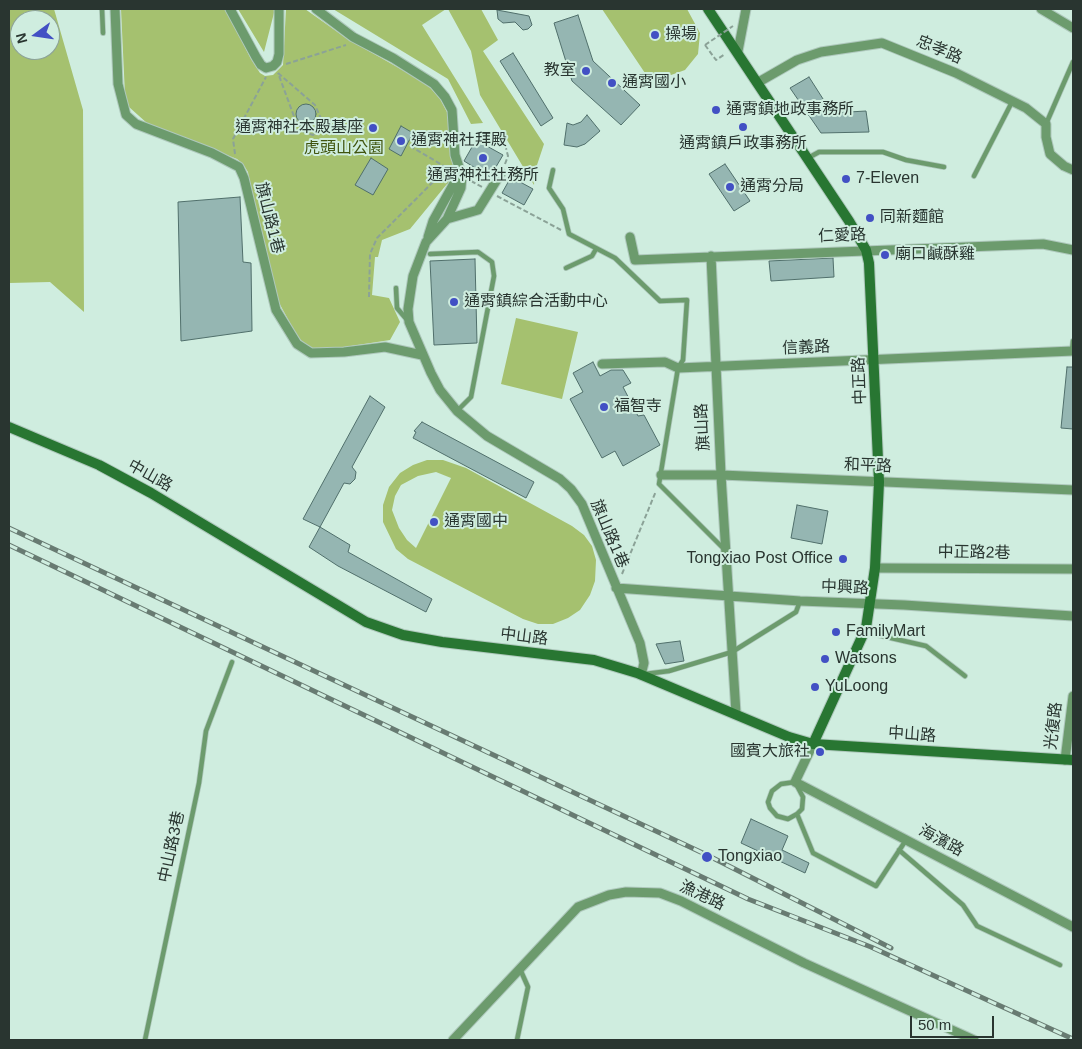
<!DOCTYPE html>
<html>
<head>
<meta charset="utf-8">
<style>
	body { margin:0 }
	#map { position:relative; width:1082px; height:1049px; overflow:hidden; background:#cfeddf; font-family:Helvetica,sans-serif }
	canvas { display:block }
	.frame { position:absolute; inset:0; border:10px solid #293530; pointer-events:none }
	.north { position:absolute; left:10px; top:10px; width:50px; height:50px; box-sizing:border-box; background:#cfeddf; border:1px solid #8da399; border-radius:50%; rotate:256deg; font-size:14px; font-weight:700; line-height:20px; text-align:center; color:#293530 }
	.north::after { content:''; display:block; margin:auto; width:18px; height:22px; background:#4250c4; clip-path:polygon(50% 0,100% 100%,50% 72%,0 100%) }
	.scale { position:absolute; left:910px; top:1016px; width:84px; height:22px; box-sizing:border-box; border:2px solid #293530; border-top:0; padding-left:6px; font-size:15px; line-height:18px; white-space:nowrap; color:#293530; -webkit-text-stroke:4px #cfeddf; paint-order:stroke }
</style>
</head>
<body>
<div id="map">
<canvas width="1082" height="1049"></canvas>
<div class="frame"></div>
<div class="north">N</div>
<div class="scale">50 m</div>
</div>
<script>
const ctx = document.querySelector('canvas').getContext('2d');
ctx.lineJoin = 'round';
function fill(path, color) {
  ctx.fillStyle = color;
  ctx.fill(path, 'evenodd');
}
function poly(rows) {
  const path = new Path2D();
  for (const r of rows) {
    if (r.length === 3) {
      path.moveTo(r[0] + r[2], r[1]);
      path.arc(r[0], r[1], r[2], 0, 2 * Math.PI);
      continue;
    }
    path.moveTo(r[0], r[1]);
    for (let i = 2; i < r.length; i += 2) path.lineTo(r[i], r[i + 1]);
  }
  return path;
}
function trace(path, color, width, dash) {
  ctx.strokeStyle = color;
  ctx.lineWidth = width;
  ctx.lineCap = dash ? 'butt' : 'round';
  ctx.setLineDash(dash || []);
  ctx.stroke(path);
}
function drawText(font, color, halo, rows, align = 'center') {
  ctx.font = font + ' Helvetica,"Noto Sans TC",sans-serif';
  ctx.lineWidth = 4;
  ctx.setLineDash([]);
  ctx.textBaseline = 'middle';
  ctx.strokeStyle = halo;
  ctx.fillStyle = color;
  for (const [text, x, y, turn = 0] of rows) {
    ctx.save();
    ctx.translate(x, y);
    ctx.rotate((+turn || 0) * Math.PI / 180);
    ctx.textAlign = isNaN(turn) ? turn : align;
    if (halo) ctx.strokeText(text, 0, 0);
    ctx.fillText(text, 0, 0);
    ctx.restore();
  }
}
const green = poly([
	[9,9,54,9,83,110,84,312,50,282,9,283],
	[20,20,50,20,50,50,20,50],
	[121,9,230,9,227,12,251,59,260,73,265,76,273,75,283,65,286,9,305,9,346,38,427,84,440,99,448,114,451,159,459,178,457,189,447,184,410,229,382,240,378,257,375,257,372,295,389,298,400,322,390,340,325,350,312,348,304,344,296,334,277,299,259,235,248,172,243,164,237,159,148,124,129,107,125,95],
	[238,9,275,9,264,52],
	[333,9,446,9,422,25,483,123,471,124,448,79],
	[448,9,481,9,498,40,483,51,544,144,535,171,534,185,480,95,471,51],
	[602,9,687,9,700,33,698,54,685,70,671,75,659,72,661,76,651,82],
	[516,318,578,332,562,399,501,384],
	[427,460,443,460,466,468,572,526,584,535,592,546,596,560,595,581,590,595,580,610,568,618,553,624,538,624,523,619,408,559,396,549,383,522,383,505,389,487,400,473,413,465],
	[436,472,451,478,416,548,407,540,399,528,392,510,395,496,401,485,418,476]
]);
const building = poly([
	[497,10,529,16,532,25,528,29,523,30,515,22,503,23,498,19,497,10],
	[578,15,593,61,640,105,621,125,572,81,554,23,578,15],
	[513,53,553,118,541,126,500,61,513,53],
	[809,77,832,113,866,111,869,132,821,133,790,88,809,77],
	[306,114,10],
	[587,115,600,131,585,144,577,147,564,145,567,123,573,125,581,122,587,115],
	[401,126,413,133,401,156,389,149,401,126],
	[476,140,503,155,490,177,464,161,476,140],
	[371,158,388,169,373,195,355,185,371,158],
	[725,164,750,201,734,211,709,174,725,164],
	[511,177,533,189,524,205,502,193,511,177],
	[240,197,243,262,251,263,252,331,181,341,178,202,240,197],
	[833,258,834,277,771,281,769,261,833,258],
	[475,259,477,343,434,345,430,261,475,259],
	[593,362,600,376,611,370,623,370,631,383,623,387,638,416,644,415,660,445,623,466,615,451,602,458,570,399,583,392,573,373,593,362],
	[1067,367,1073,367,1073,429,1061,428,1067,367],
	[370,396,385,407,352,467,356,472,355,479,350,484,344,483,320,527,303,519,370,396],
	[422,422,534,482,526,498,413,438,416,432,414,431,422,422],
	[797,505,828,511,822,544,791,538,797,505],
	[320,527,350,545,348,552,432,599,426,612,338,566,309,547,320,527],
	[680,641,684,661,665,664,656,644,680,641],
	[751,819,788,836,782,850,809,863,805,873,741,843,751,819]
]);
const path = poly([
	[705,45,716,60,725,54],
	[286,64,346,45],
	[278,73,315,105,322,121,321,128,313,135,304,132,295,119,278,73],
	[410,146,449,169],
	[235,154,233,139,266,77],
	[505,164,508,156,506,148],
	[471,181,482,187],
	[497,196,561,230],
	[369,297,370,254,377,238,433,182,443,180],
	[622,574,656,491]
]);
const lane = poly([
	[102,9,103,33],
	[1046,124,1073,62],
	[808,158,819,152,883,152,906,160,944,167],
	[553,170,549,188,563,209,569,234,615,258,660,301,687,300,683,360,678,368,659,484,725,550],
	[974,176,1012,102],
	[430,254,478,252,492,262,494,276,471,397,457,411],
	[566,268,592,256,596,249],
	[396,288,397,308,408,321],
	[1072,351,1073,341],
	[865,632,926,646,965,676],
	[645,674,669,671,732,652,796,612,800,601],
	[795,782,803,797,802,809,797,814,788,819,777,816,770,808,768,802,772,791,781,784,795,782],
	[797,814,813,853,876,886,906,840],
	[899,850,963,905,977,926,1060,965],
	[145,1040,199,783,206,731,232,662],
	[517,1040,528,987,520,969]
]);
const street = poly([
	[115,9,118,84,126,115,136,124,212,153,239,167,244,178,276,310,297,344,311,353,344,352,385,347,422,355],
	[230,9,256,57,261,65,266,68,273,66,277,62,279,54,279,9],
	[316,9,353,37,393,58,434,84,445,97,452,110,455,155,462,176,461,188,447,219,426,242,413,276,408,309,409,322,431,373,440,390,457,411,487,436,560,479,571,489,582,504,640,643,644,663,641,675],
	[1041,9,1073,28],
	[738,51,746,9],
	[757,83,797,60,821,52,882,43,956,73,1026,108,1046,124,1046,137,1050,154,1064,166,1073,170],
	[447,219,478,210,501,173],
	[428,237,433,221,453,185,458,177,462,176],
	[630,237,635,260,1043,244,1073,250],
	[711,256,721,475,736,713],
	[602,364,665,362,678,368,1073,351],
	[661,475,721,475,1073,490],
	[875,568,1073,569],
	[616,588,800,601,904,605,1073,616],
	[813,744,795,782,1073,927],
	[1065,760,1073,696],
	[453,1040,578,907,609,895,626,892,660,893,681,901,804,963,974,1040]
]);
const secondary = poly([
	[708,9,849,221,866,250,869,263,879,482,875,568,866,628,813,744],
	[9,427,99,465,151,493,366,622,403,635,442,642,594,660,637,673,789,737,813,744,1073,760]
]);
const rail = poly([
	[9,528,707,855,891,948],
	[9,545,748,899,871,947,1073,1039]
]);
const pathBridge = poly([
	[705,45,733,26]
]);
const markers = [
	[655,35,5,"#4250c4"],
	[586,71,5,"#4250c4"],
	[612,83,5,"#4250c4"],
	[716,110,5,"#4250c4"],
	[743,127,5,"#4250c4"],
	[373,128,5,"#4250c4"],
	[401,141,5,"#4250c4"],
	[483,158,5,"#4250c4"],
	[846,179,5,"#4250c4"],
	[730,187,5,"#4250c4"],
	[870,218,5,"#4250c4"],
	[885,255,5,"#4250c4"],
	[454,302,5,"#4250c4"],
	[604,407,5,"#4250c4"],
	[434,522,5,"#4250c4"],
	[843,559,5,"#4250c4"],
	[836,632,5,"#4250c4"],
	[825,659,5,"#4250c4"],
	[815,687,5,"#4250c4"],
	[820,752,5,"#4250c4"],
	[707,857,6,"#4250c4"]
];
const poiNames = [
	["操場",665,35],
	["教室",576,71,"right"],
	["通霄國小",622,83],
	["通霄鎮地政事務所",726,110],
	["通霄神社本殿基座",363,128,"right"],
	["通霄神社拜殿",411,141],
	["通霄鎮戶政事務所",743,144,"center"],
	["通霄神社社務所",483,176,"center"],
	["7-Eleven",856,179],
	["通霄分局",740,187],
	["同新麵館",880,218],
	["廟口鹹酥雞",895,255],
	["通霄鎮綜合活動中心",464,302],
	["福智寺",614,407],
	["通霄國中",444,522],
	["Tongxiao Post Office",833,559,"right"],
	["FamilyMart",846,632],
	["Watsons",835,659],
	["YuLoong",825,687],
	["國賓大旅社",810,752,"right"],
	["Tongxiao",718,857]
];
const streetNames = [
	["忠孝路",939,50,23],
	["旗山路1巷",269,218,76],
	["仁愛路",842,236,-2],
	["信義路",806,348,-2],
	["中正路",860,381,-92],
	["旗山路",703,427,-93],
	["和平路",868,466,2],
	["中山路",150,476,29],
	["旗山路1巷",609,534,67],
	["中正路2巷",974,553,1],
	["中興路",845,588,2],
	["中山路",524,637,7],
	["光復路",1054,726,-83],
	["中山路",912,735,4],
	["海濱路",941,841,28],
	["中山路3巷",172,847,-78],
	["漁港路",702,896,25]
];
const parkNames = [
	["虎頭山公園",344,149]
];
fill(green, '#a5c16f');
fill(building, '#95b6b2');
trace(building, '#506f6b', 1);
trace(lane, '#aec8bc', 6);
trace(street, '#aec8bc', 11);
trace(secondary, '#aec8bc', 12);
trace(path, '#8ba297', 2, [5, 2.5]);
trace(lane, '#6c9b6d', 4.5);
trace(street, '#6c9b6d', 9);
trace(secondary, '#287632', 10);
trace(rail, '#687b72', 5);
trace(rail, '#cfeddf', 3, [9]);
trace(pathBridge, '#8ba297', 2, [5, 2.5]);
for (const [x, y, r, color] of markers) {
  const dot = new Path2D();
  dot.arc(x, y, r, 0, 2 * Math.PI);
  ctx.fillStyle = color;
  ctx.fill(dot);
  trace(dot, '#cfeddf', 2);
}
drawText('16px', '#293530', '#cfeddf', poiNames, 'left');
drawText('16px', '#293530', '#cfeddf', streetNames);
drawText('16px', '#40540e', '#cfeddf', parkNames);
</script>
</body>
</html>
